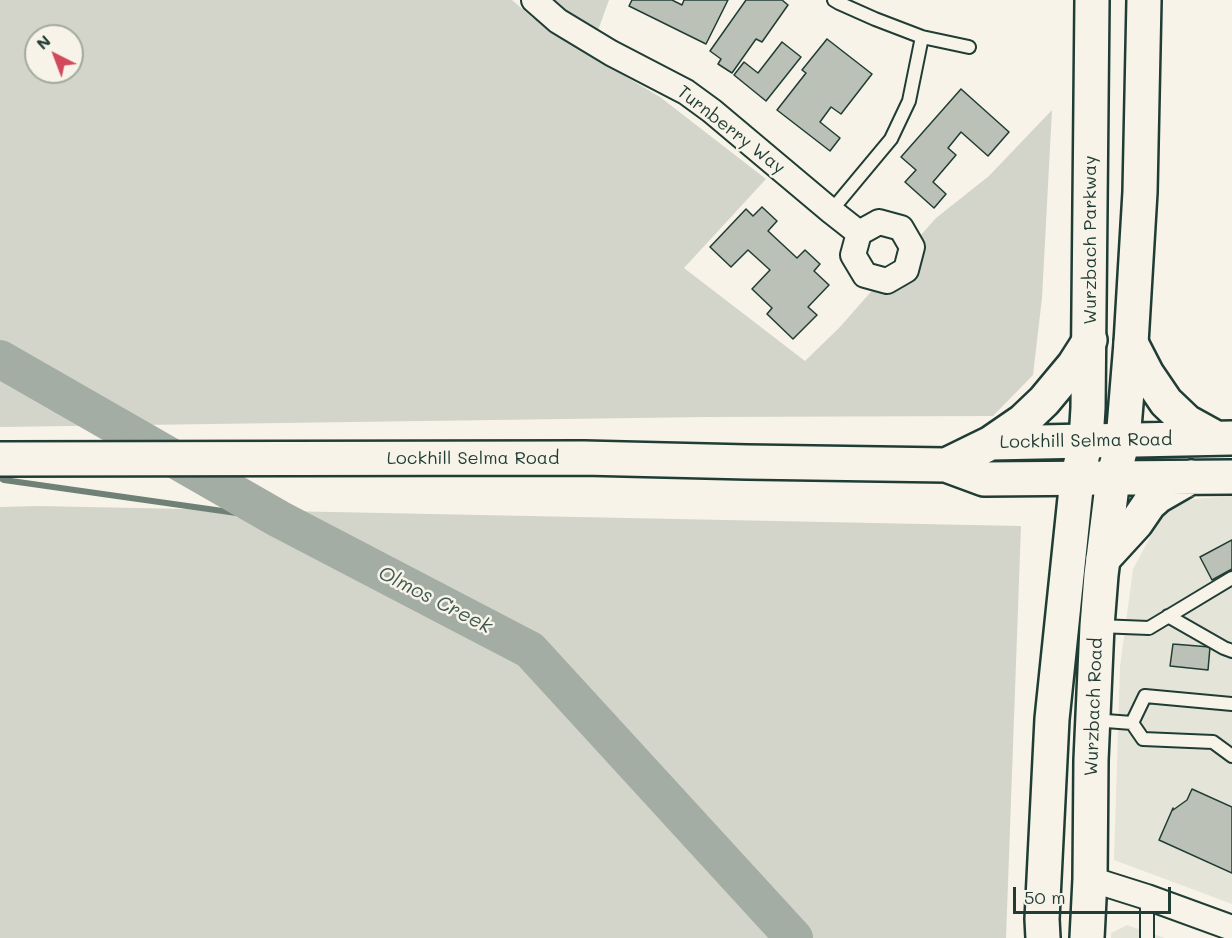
<!DOCTYPE html>
<html>
<head>
<meta charset="utf-8">
<style>
	body { margin:0 }
	#map { position:relative; width:1232px; height:938px; overflow:hidden; background:#f7f3e8; font-family:Mali,sans-serif }
	canvas { display:block }
	.north { position:absolute; left:24px; top:24px; width:60px; height:60px; box-sizing:border-box; background:#f7f3e8; border:2px solid #a1aaa0; border-radius:50%; rotate:318deg; font-size:16px; font-weight:700; line-height:24px; text-align:center; color:#1f3d34 }
	.north::after { content:''; display:block; margin:auto; width:21px; height:27px; background:#d1495b; clip-path:polygon(50% 0,100% 100%,50% 72%,0 100%) }
	.scale { position:absolute; left:1013px; top:887px; width:158px; height:27px; box-sizing:border-box; border:3px solid #1f3d34; border-top:0; padding-left:8px; font-size:18px; line-height:21px; white-space:nowrap; color:#1f3d34; -webkit-text-stroke:4px #f7f3e8; paint-order:stroke }
</style>
</head>
<body>
<div id="map">
<canvas width="1232" height="938"></canvas>
<div class="north">N</div>
<div class="scale">50 m</div>
</div>
<script>
const ctx = document.querySelector('canvas').getContext('2d');
ctx.lineJoin = 'round';
function fill(path, color) {
  ctx.fillStyle = color;
  ctx.fill(path, 'evenodd');
}
function poly(rows) {
  const path = new Path2D();
  for (const r of rows) {
    path.moveTo(r[0], r[1]);
    for (let i = 2; i < r.length; i += 2) path.lineTo(r[i], r[i + 1]);
  }
  return path;
}
function trace(path, color, width, dash) {
  ctx.strokeStyle = color;
  ctx.lineWidth = width;
  ctx.lineCap = dash ? 'butt' : 'round';
  ctx.setLineDash(dash || []);
  ctx.stroke(path);
}
function drawText(font, color, halo, rows, align = 'center') {
  ctx.font = font + ' Mali,sans-serif';
  ctx.lineWidth = 5;
  ctx.setLineDash([]);
  ctx.textBaseline = 'middle';
  ctx.strokeStyle = halo;
  ctx.fillStyle = color;
  for (const [text, x, y, turn = 0] of rows) {
    ctx.save();
    ctx.translate(x, y);
    ctx.rotate((+turn || 0) * Math.PI / 180);
    ctx.textAlign = isNaN(turn) ? turn : align;
    if (halo) ctx.strokeText(text, 0, 0);
    ctx.fillText(text, 0, 0);
    ctx.restore();
  }
}
const built = poly([
	[1232,496,1232,904,1114,860,1120,667,1133,569,1161,517,1183,500],
	[1127,925,1165,938,1111,938,1111,933]
]);
const green = poly([
	[0,0,512,0,534,19,543,0,609,0,597,33,591,56,660,97,766,179,684,268,805,361,839,328,936,218,989,176,1052,110,1042,298,1033,375,993,416,705,417,0,427],
	[36,36,72,36,72,72,36,72],
	[38,506,1021,526,1006,938,0,938,0,507]
]);
const stream = poly([
	[0,478,4,480,279,519]
]);
const river = poly([
	[0,359,279,519,530,650,794,938]
]);
const building = poly([
	[632,0,672,0,682,5,684,0,728,0,706,44,629,6,632,0],
	[746,0,782,0,788,5,762,42,756,39,732,73,718,64,721,59,710,51,746,0],
	[827,39,872,74,841,114,831,107,820,122,840,138,830,151,777,110,806,73,802,70,827,39],
	[782,42,801,57,766,101,734,75,744,62,758,73,782,42],
	[961,89,1009,132,988,156,961,132,948,148,956,155,933,182,946,194,934,208,905,182,916,170,901,157,961,89],
	[762,207,777,221,768,231,797,258,805,250,820,264,814,271,829,285,808,307,817,315,793,339,767,314,772,308,752,289,770,270,748,250,731,267,710,247,746,209,753,216,762,207],
	[1232,540,1232,569,1212,580,1200,557,1232,540],
	[1173,644,1210,647,1208,670,1170,666,1173,644],
	[1192,789,1232,807,1232,873,1159,840,1173,808,1173,810,1187,800,1192,789]
]);
const lane = poly([
	[834,0,839,3,875,19,922,37,969,47],
	[831,211,891,139,909,101,922,37],
	[1168,616,1224,648,1232,651],
	[1098,626,1149,628,1232,578],
	[1093,720,1132,723,1145,696,1232,704],
	[1132,723,1143,739,1213,742,1232,756],
	[1147,897,1147,938]
]);
const street = poly([
	[534,0,558,21,611,53,686,92,712,111,831,211,859,233],
	[879,222,901,228,912,247,906,270,887,281,865,275,853,255,859,233,879,222],
	[1090,879,1147,897,1232,928]
]);
const secondary = poly([
	[1131,343,1147,374,1166,402,1187,422,1216,438],
	[991,443,1023,421,1044,401,1074,365,1090,340],
	[0,459,584,458,747,462,946,465,984,479,1232,477],
	[946,465,991,443,1232,438],
	[1103,559,1136,523,1149,504,1158,496,1191,477]
]);
const primary = poly([
	[1043,938,1042,919,1052,719,1077,479,1086,441,1088,408,1092,0],
	[1087,938,1090,879,1091,760,1097,626,1101,575,1113,478,1123,440,1131,343,1140,192,1144,0]
]);
const streetNames = [
	["Turnberry Way",731,130,38],
	["Wurzbach Parkway",1090,240,-90],
	["Lockhill Selma Road",1086,441,-1],
	["Lockhill Selma Road",473,458],
	["Wurzbach Road",1094,707,-88]
];
const waterNames = [
	["Olmos Creek",435,600,27]
];
fill(built, '#e5e4d9');
fill(green, '#d3d5ca');
trace(stream, '#6f8077', 6);
trace(river, '#a4ada3', 38);
fill(building, '#bbc1b6');
trace(building, '#1f3d34', 1.5);
trace(lane, '#1f3d34', 16);
trace(street, '#1f3d34', 28);
trace(secondary, '#1f3d34', 38);
trace(primary, '#1f3d34', 38);
trace(lane, '#f7f3e8', 12);
trace(street, '#f7f3e8', 24);
trace(secondary, '#f7f3e8', 33);
trace(primary, '#f7f3e8', 33);
drawText('18px', '#1f3d34', '#f7f3e8', streetNames);
drawText('italic 20px', '#405950', '#f7f3e8', waterNames);
</script>
</body>
</html>
